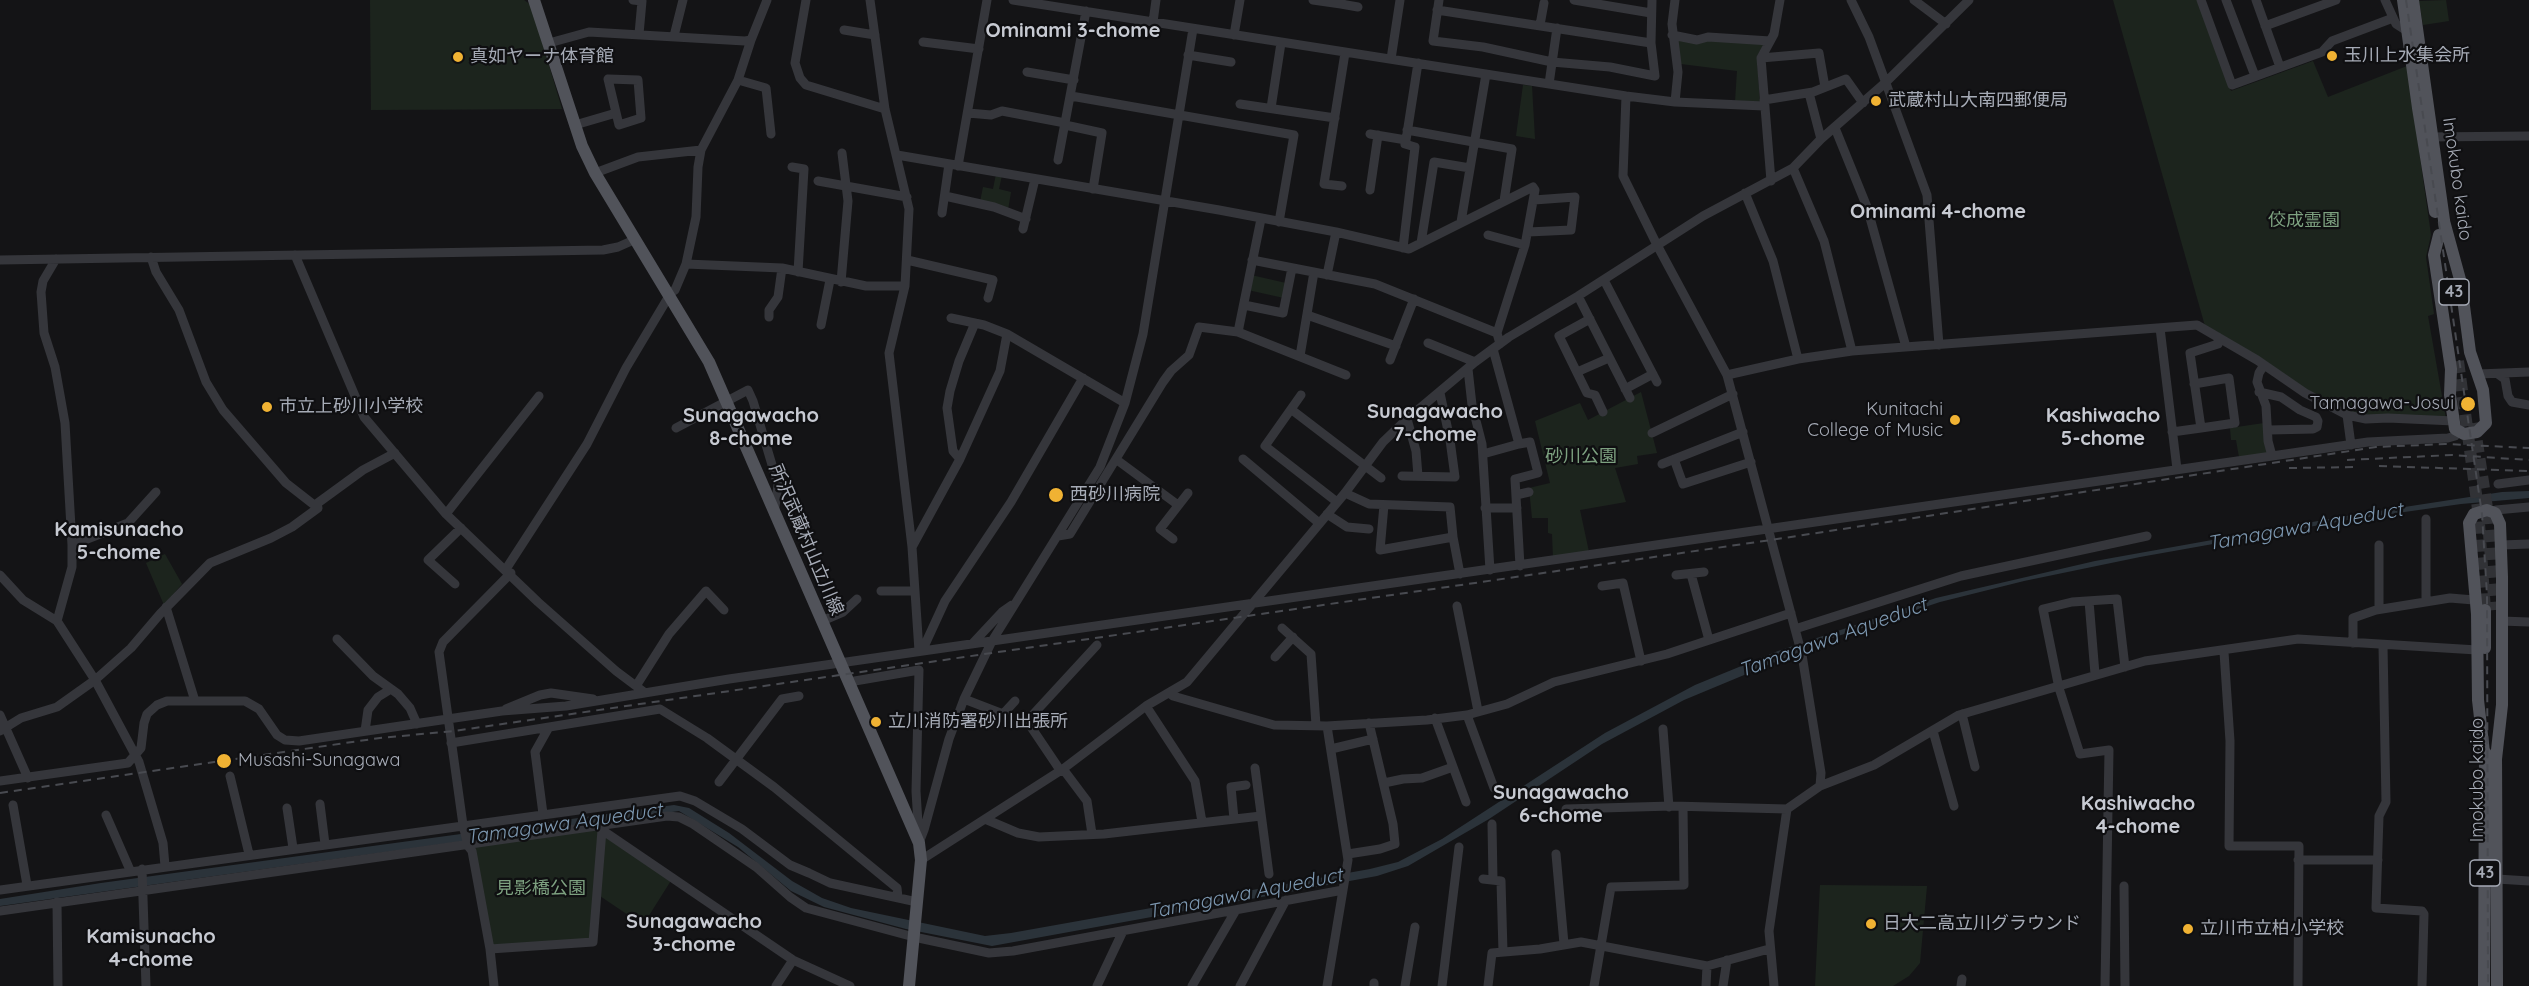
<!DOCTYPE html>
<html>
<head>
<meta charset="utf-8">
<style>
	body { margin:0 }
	canvas { display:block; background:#141416 }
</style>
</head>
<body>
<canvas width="2529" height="986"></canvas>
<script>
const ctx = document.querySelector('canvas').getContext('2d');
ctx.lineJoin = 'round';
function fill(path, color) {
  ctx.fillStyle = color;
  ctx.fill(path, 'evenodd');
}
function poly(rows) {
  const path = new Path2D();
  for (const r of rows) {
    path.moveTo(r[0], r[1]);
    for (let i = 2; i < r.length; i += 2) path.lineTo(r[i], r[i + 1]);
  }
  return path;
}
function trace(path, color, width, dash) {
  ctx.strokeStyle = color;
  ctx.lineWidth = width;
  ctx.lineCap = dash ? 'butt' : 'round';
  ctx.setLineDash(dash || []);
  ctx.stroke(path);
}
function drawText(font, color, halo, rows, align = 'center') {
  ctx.font = font + ' Quicksand,"Noto Sans JP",sans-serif';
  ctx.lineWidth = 4.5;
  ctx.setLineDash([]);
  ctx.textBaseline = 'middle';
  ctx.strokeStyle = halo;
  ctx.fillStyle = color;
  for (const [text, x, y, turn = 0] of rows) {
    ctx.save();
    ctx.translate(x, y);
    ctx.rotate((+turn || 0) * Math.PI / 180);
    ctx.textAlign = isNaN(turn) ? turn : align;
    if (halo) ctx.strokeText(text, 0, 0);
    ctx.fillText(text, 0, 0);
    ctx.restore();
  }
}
const green = poly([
	[370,0,524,0,531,5,562,109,371,110],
	[2113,0,2197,0,2231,91,2313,61,2328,97,2407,66,2431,235,2426,257,2434,314,2428,316,2446,419,2365,416,2348,412,2307,391,2205,326],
	[2446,0,2449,21,2423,25,2419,1],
	[1708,38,1764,44,1757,56,1760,104,1735,102,1737,71,1681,64,1675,39],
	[1523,85,1532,86,1535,139,1516,136],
	[996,174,1002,175,999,189,1011,192,1008,210,980,202,983,187,993,189],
	[1251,275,1286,283,1284,298,1248,290],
	[1641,392,1657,453,1637,456,1638,464,1615,468,1626,502,1580,510,1589,552,1553,558,1552,534,1548,533,1548,518,1532,518,1529,488,1550,483,1535,421,1580,403,1588,420],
	[2264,423,2267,454,2239,457,2236,440,2231,440,2230,428],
	[165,554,182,584,164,605,146,563],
	[597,828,672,879,643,925,597,894,591,940,493,947,470,843],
	[1820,885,1927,886,1920,963,1909,976,1893,986,1815,986]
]);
const water = poly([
	[2529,491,2529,498,2461,504,2348,520,2140,557,2024,581,1940,602,1805,647,1797,653,1684,700,1602,744,1489,819,1408,866,1377,876,992,946,906,929,824,907,791,891,738,847,679,811,0,906,0,899,101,883,674,805,689,808,729,833,792,881,822,898,851,908,985,936,1011,933,1370,869,1398,862,1442,839,1605,733,1695,685,1778,651,1936,598,2095,561,2346,516,2502,492]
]);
const majorTunnel = poly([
	[2458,361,2478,509,2485,610],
	[2474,423,2487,508,2495,610]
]);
const minor = poly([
	[633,0,642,1,639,34],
	[806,0,795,63,800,78,806,85,885,109],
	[870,0,885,109,909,209,905,286,889,353,912,547,919,651],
	[1013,0,1626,96,1675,102,1764,106],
	[1313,0,1341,4,1341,0],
	[1439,0,1433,41,1483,47,1552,62,1610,67,1655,76,1651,43,1652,0],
	[1574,0,1651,13],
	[1851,0,1869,37,1927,195,1939,345],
	[1914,0,1946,24],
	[2201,0,2232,85,2322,52,2332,41,2393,18],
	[2226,0,2255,76],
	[2256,0,2280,67],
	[2385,0,2396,24,2407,31],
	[1341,4,1358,7],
	[1437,10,1651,43],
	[1153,22,1156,0],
	[1540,25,1544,3],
	[2265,26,2336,0],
	[844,30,875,35],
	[1234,35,1240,0],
	[1672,35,1697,40,1708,37,1770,41],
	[674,36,683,0],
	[923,42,979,49],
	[549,43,589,32,745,41,751,40,767,0],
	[1188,55,1231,62],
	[1761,58,1819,53,1825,87],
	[1391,59,1400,0],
	[1027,72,1074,80],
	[608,79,638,80,641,118,619,125,608,79],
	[738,80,766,88,771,134],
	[1549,84,1557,28],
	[1809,93,1821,139],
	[1071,96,1294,135,1279,222],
	[1626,96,1623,176,1657,245,1727,375,1802,655,1821,773,1820,786],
	[1764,100,1813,92,1846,79,1863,103],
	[1675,102,1678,72,1672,24,1675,0],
	[1240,104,1335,118],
	[1271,108,1281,43],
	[968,113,991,115,1002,111,1065,123],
	[575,125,616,113],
	[1065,125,1102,133,1093,189],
	[1835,128,1867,207,1906,347],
	[1407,130,1512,149,1504,201],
	[1370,134,1406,140,1418,63],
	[2427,137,2529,136],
	[897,155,1219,210,1336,232,1409,249,1533,187,1535,190,1525,245,1497,333,1500,344],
	[1058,160,1086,11],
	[958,166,987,0],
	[792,167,804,169,798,272],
	[1793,168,1824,241,1852,351],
	[595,173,638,157,701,150],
	[818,181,907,197],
	[1771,181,1761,58,1774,34,1780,0],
	[1342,186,1324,184,1345,53],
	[1370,190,1378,135],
	[1745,193,1773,261,1798,359],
	[945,196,994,207,1026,219],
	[942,213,949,164],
	[1461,222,1486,74],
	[1023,229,1035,179],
	[1528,232,1571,230,1575,197,1534,200],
	[1488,235,1525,245],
	[1421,243,1434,162,1470,168],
	[1403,248,1415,147,1405,144,1406,140],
	[295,255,364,417,446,514,538,602,616,671,644,692],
	[56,259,43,281,41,292,44,333,55,367,65,423,72,545,72,567,57,621],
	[0,260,603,250,618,247,636,239],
	[907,260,993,280,988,298],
	[1252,260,1375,284,1497,333],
	[686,264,782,268,866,286,905,286],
	[1327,275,1336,232],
	[1604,280,1657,382],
	[841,282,848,201,842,153],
	[668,294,675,290,686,264,696,217,698,167,701,150,738,80,751,40],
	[1578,296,1630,398],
	[1244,305,1283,313,1292,268],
	[1307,315,1396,346],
	[769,317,769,310,778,297,782,268],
	[951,318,984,325,1007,334,1125,403],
	[1590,319,1559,336,1587,393,1595,395,1603,412],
	[821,325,830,280],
	[2160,328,2177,469],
	[1238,332,1261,219],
	[1428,343,1475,362],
	[1493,349,1519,444,1530,442,1538,473,1515,479,1520,566],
	[1300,356,1314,272],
	[1390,360,1414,299],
	[2264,365,2259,373,2257,382,2266,406,2268,441,2272,456],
	[1468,369,1472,405,1482,444,1490,570],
	[1577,372,1609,358],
	[2478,374,2529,372],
	[2498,374,2505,379,2508,396,2512,402,2529,405],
	[1727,375,1798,359,1852,351,2197,325,2257,360,2305,393,2347,415,2366,419,2388,418,2454,421],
	[2194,384,2229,378,2235,423,2201,428],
	[1625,389,1653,374],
	[2259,392,2281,397,2300,410,2316,417,2318,421,2317,427,2313,429,2269,430],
	[1301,395,1265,446,1337,502],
	[1292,410,1381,478],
	[2347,415,2351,445],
	[1407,419,1416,451,1418,476],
	[676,428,748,390,753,401,778,485,774,514],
	[2172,432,2201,428,2190,353,2218,344,2218,337],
	[1652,433,1733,394],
	[1483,454,1519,444],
	[960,459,953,451,947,408,950,391,959,361,975,323],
	[1243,459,1319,523],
	[1674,459,1683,484,1751,462],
	[1117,460,1178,505],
	[1662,464,1743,432],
	[1402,476,1455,477,1450,440,1440,393],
	[2498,484,2529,480],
	[1345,493,1369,504,1450,507,1453,537],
	[1516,495,1529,492],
	[315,505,363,470,395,453],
	[1384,505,1380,550,1453,537,1460,574],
	[1485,508,1517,508],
	[2496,510,2529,507],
	[446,514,539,396],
	[1327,514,1347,527,1369,529],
	[1058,536,1070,534,1163,382,1171,371,1189,355,1199,327,1238,332,1346,375],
	[1173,539,1160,529,1188,493],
	[72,545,128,523,156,492],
	[2501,545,2529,544],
	[912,547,960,459,1000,371,1007,334],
	[506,569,587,444,626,368,669,296],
	[1691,574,1709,640],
	[0,575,23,600,57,621,95,680,139,762,163,843,165,866],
	[1676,575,1704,572],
	[455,584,428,560,461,528],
	[1602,586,1623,583,1641,661],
	[881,591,914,591],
	[2089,601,2095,674],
	[2426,602,2426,519],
	[1457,606,1478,711],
	[166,607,195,701],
	[2379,609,2379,545],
	[822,621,843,612,857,599],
	[2501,621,2529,622],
	[1282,628,1311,654,1316,725],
	[1795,629,1961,576,2147,536],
	[337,639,373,676,398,694,410,708,417,724],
	[973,643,1002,612,1012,605],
	[2353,643,2353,618,2376,610,2450,598,2474,600],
	[2383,646,2386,802,2379,816,2376,908,2422,911,2424,914,2422,986],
	[922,651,945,601,1011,502,1083,378],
	[2224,652,2230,741,2229,846,2299,846,2298,986],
	[1275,657,1293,637],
	[849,682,919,670,916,791,918,824,914,830],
	[636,686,669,634,706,591,724,610],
	[1169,693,1173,696,1274,725,1327,726,1427,720,1467,715,1507,704,1554,682,1667,654,1791,613],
	[964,699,1003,714,1015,701],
	[1146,706,1195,781,1202,822],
	[506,709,540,695,551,693,593,699],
	[1962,714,1975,767],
	[0,715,28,778],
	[1467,715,1494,788],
	[1435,718,1466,802],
	[1663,729,1669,807],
	[0,731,21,718,57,707,95,680,131,648,160,614,210,563,271,538,292,527,318,508,286,483,223,410,206,382,179,310,156,272,151,257],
	[365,731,368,710,378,697,391,689],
	[1933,731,1954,806],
	[451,743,660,709,707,738,774,787,897,888,898,898],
	[1331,749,1373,739],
	[1255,768,1269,874],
	[1063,769,1087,801,1092,834],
	[1060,770,1027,721,1097,645],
	[230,776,249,854],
	[0,781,128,763,141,748,144,723,147,714,157,705,167,701,245,701,259,709,277,735,285,740,299,741,502,711,566,706,729,679,2272,456,2368,442,2448,438,2455,436,2455,429],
	[719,782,782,699,799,696],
	[1384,783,1403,779,1422,778,1453,767],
	[320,804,325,844],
	[13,805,27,885],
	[287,808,293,848],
	[1566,809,1672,806,1787,809,1820,786,1874,765,1959,715,2145,661,2298,639,2477,650],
	[543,814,535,752,549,727],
	[106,815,130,870],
	[985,819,1018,833,1039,837,1104,834,1261,816],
	[1234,819,1231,787,1246,785],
	[1492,824,1493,880],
	[598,825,602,830,793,960,850,986],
	[919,843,924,830,949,739,964,699,992,641,1100,467,1125,403,1143,334,1193,29],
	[1348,854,1380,849,1395,844,1393,824,1369,723],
	[1556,854,1564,944],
	[921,860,1063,769,1146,706,1187,682,1345,493,1383,442,1407,419,1475,362,1509,337,1578,296,1703,216,1793,168,1821,139,1885,83,1969,0],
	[2298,860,2378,860],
	[142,869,146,986],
	[1483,879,1501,881,1503,952],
	[2497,879,2529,881],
	[2124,886,2125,986],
	[0,890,680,796,695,801,742,829,790,865,809,873,830,883,917,902],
	[57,902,58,986],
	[0,911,667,816,679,817,693,824,756,867,790,897,806,908,914,937,989,953,1013,951,1343,890],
	[490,949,593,942,602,830],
	[494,986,490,949,472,851,468,846,463,825,439,652,443,642,511,573],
	[776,986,793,960],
	[1097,986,1123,931],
	[1192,986,1236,910],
	[1240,986,1286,900],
	[1327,986,1348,860,1327,726],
	[1374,986,1374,983],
	[1405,986,1415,927],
	[1442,986,1459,847],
	[1488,986,1492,953,1540,949,1581,942,1707,966,1769,949],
	[1594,986,1611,887,1684,885,1683,807],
	[1706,986,1707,966],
	[1723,986,1727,960],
	[1774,986,1769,931,1787,809],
	[1961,986,1962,979],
	[2105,986,2109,750,2080,754,2059,688,2043,609,2072,602,2117,599,2125,667]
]);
const major = poly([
	[534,0,582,146,595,173,709,362,919,843,921,860,909,986],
	[2403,0,2418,108,2435,212],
	[2413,0,2445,227],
	[2439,235,2434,255,2451,369,2450,395,2455,429,2464,434,2477,432,2486,423,2483,390,2470,352,2461,283,2444,221],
	[2485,610,2485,648],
	[2496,753,2497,986],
	[2485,761,2478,700,2477,614,2469,523,2474,514,2487,510,2495,513,2500,524,2502,577,2502,705,2496,759],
	[2484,986,2485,752]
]);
const rail = poly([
	[2406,0,2482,514,2487,595,2488,986],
	[2347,460,2452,455,2529,460],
	[2379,466,2529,471],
	[2289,468,2358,467],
	[0,793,380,738,454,731,1771,540,2376,447,2445,444,2529,448]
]);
const markers = [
	[2332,56,6,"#f0b233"],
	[458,57,6,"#f0b233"],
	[1876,101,6,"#f0b233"],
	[2468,404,8,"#f0b233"],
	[267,407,6,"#f0b233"],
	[1955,420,6,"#f0b233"],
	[1056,495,8,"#f0b233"],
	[876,722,6,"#f0b233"],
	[224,761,8,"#f0b233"],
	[1871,924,6,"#f0b233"],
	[2188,929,6,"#f0b233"]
];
const shields = [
	[2454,292,30],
	[2485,873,30]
];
const shieldNames = [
	["43",2454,292],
	["43",2485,873]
];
const poiNames = [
	["玉川上水集会所",2344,56],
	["真如ヤーナ体育館",470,57],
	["武蔵村山大南四郵便局",1888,101],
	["Tamagawa-Josui",2454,404,"right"],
	["市立上砂川小学校",279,407],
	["Kunitachi",1943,410,"right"],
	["College of Music",1943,431,"right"],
	["西砂川病院",1070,495],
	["立川消防署砂川出張所",888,722],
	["Musashi-Sunagawa",238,761],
	["日大二高立川グラウンド",1883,924],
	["立川市立柏小学校",2200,929]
];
const streetNames = [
	["Imokubo kaido",2457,179,82],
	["所沢武蔵村山立川線",806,540,67],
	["Imokubo kaido",2478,780,-90]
];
const parkNames = [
	["佼成霊園",2304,221],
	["砂川公園",1581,457],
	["見影橋公園",541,889]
];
const neighbourhoodNames = [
	["Ominami 3-chome",1073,31],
	["Ominami 4-chome",1938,212],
	["Sunagawacho",1435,412],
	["7-chome",1435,435],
	["Sunagawacho",751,416],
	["8-chome",751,439],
	["Kashiwacho",2103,416],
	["5-chome",2103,439],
	["Kamisunacho",119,530],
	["5-chome",119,553],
	["Sunagawacho",1561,793],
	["6-chome",1561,816],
	["Kashiwacho",2138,804],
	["4-chome",2138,827],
	["Sunagawacho",694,922],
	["3-chome",694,945],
	["Kamisunacho",151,937],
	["4-chome",151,960]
];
const waterNames = [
	["Tamagawa Aqueduct",2305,527,-10],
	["Tamagawa Aqueduct",1833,638,-20],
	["Tamagawa Aqueduct",564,824,-8],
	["Tamagawa Aqueduct",1245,894,-11]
];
fill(green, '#1c241d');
fill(water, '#2b333a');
trace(majorTunnel, '#313236', 12, [12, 6]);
trace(minor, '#35363b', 9);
trace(major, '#51535a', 12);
trace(rail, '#484a50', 2, [8, 6]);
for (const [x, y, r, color] of markers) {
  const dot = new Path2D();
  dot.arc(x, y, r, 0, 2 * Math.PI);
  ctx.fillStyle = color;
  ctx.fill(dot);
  trace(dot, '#0f0f11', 2);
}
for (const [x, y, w] of shields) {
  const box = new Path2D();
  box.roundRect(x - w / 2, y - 13, w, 26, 4.5);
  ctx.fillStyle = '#0f0f11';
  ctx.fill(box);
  trace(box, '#a6abb6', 1.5);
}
drawText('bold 16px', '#a6abb6', null, shieldNames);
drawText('18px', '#a6abb6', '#0f0f11', poiNames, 'left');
drawText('18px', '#a6abb6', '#0f0f11', streetNames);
drawText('18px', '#7da180', '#0f0f11', parkNames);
drawText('bold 20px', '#c7cad2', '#0f0f11', neighbourhoodNames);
drawText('italic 20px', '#7d98b1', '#0f0f11', waterNames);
</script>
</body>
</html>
